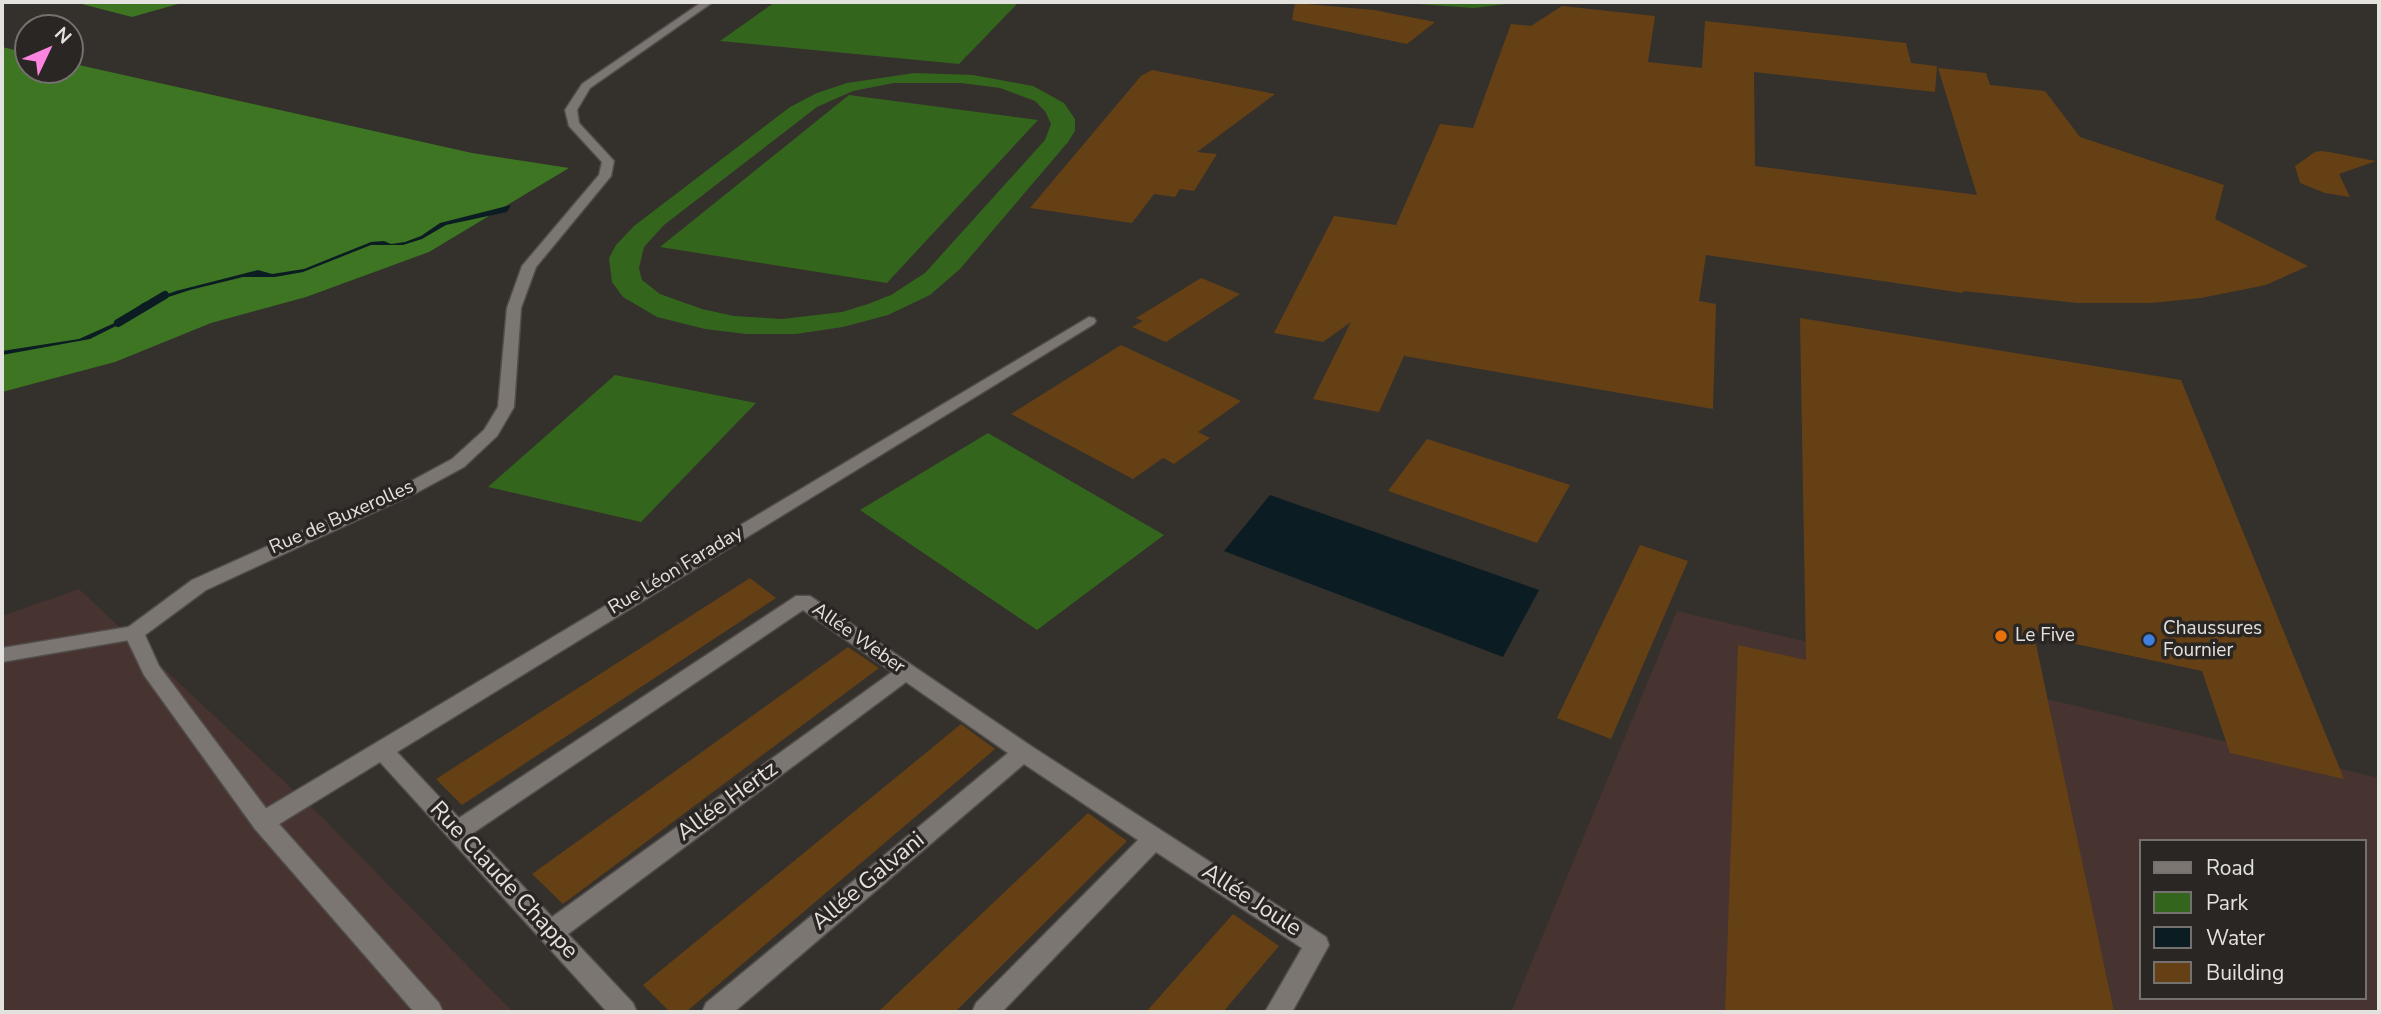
<!DOCTYPE html>
<html>
<head>
<meta charset="utf-8">
<style>
	body { margin:0 }
	#map { position:relative; width:2381px; height:1014px; overflow:hidden; background:#34302c; font-family:"Nunito Sans",sans-serif }
	canvas { display:block }
	.frame { position:absolute; inset:0; border:4px solid #e4e2df; pointer-events:none }
	.legend { position:absolute; left:2139px; top:839px; width:228px; height:161px; box-sizing:border-box; background:#2a2623; border:2px solid #74716e; margin:0; padding:9px 12px; list-style:none; font-size:21px; color:#e4e2df }
	.legend li { display:flex; align-items:center; gap:14px; height:35px }
	.legend b { width:35px; border:2px solid #74716e }
	.north { position:absolute; left:14px; top:14px; width:70px; height:70px; box-sizing:border-box; background:#2a2623; border:2px solid #74716e; border-radius:50%; rotate:46deg; font-size:19px; font-weight:700; line-height:28px; text-align:center; color:#e4e2df }
	.north::after { content:''; display:block; margin:auto; width:24px; height:32px; background:#fe85df; clip-path:polygon(50% 0,100% 100%,50% 72%,0 100%) }
</style>
</head>
<body>
<div id="map">
<canvas width="2381" height="1014"></canvas>
<div class="frame"></div>
<ul class="legend">
<li><b style="height:9px;background:#7b7672"></b>Road</li>
<li><b style="height:19px;background:#33651c"></b>Park</li>
<li><b style="height:19px;background:#0b1d23"></b>Water</li>
<li><b style="height:19px;background:#664015"></b>Building</li>
</ul>
<div class="north">N</div>
</div>
<script>
const ctx = document.querySelector('canvas').getContext('2d');
ctx.lineJoin = 'round';
function fill(path, color) {
  ctx.fillStyle = color;
  ctx.fill(path, 'evenodd');
}
function poly(rows) {
  const path = new Path2D();
  for (const r of rows) {
    path.moveTo(r[0], r[1]);
    for (let i = 2; i < r.length; i += 2) path.lineTo(r[i], r[i + 1]);
  }
  return path;
}
function trace(path, color, width, dash) {
  ctx.strokeStyle = color;
  ctx.lineWidth = width;
  ctx.lineCap = dash ? 'butt' : 'round';
  ctx.setLineDash(dash || []);
  ctx.stroke(path);
}
function drawText(font, color, halo, rows, align = 'center') {
  ctx.font = font + ' "Nunito Sans",sans-serif';
  ctx.lineWidth = 7;
  ctx.setLineDash([]);
  ctx.textBaseline = 'middle';
  ctx.strokeStyle = halo;
  ctx.fillStyle = color;
  for (const [text, x, y, turn = 0] of rows) {
    ctx.save();
    ctx.translate(x, y);
    ctx.rotate((+turn || 0) * Math.PI / 180);
    ctx.textAlign = isNaN(turn) ? turn : align;
    if (halo) ctx.strokeText(text, 0, 0);
    ctx.fillText(text, 0, 0);
    ctx.restore();
  }
}
const commercial = poly([
	[79,589,322,817,513,1012,2,1012,2,616],
	[1677,611,2379,778,2379,1012,1511,1012],
	[2141,841,2365,841,2365,998,2141,998]
]);
const green = poly([
	[775,2,989,2,1017,4,959,64,720,41],
	[1389,2,1523,2,1474,8],
	[914,73,973,75,1033,86,1064,103,1075,119,1075,131,1068,142,960,269,930,295,888,315,843,327,796,334,746,334,705,329,657,317,623,297,612,282,609,258,616,245,634,226,790,107,817,93,847,83],
	[894,83,961,83,1000,88,1035,101,1045,111,1051,124,1045,140,925,273,891,295,868,304,842,312,782,319,734,316,702,309,660,294,642,280,639,268,644,247,664,225,817,107,853,91],
	[849,95,1038,120,887,283,660,247],
	[615,375,756,403,641,522,488,487],
	[988,433,1164,535,1037,630,860,510]
]);
const forest = poly([
	[74,2,185,2,132,17],
	[2,47,28,53,28,70,70,70,70,63,472,153,569,168,429,252,306,297,211,323,115,362,2,392]
]);
const water = poly([
	[511,205,507,212,446,225,422,239,403,245,371,245,303,272,275,277,243,277,190,290,153,302,130,319,90,339,2,355,2,351,79,339,119,321,143,303,176,291,258,270,272,274,304,269,371,242,384,241,391,244,405,242,421,236,440,223],
	[1270,495,1539,590,1503,657,1224,551]
]);
const stream = poly([
	[118,323,165,295]
]);
const building = poly([
	[1295,3,1374,10,1435,22,1407,44,1292,20],
	[1562,6,1655,16,1648,62,1702,68,1705,21,1906,43,1911,63,1937,66,1935,92,1754,72,1755,166,1977,195,1938,68,1986,73,1990,85,2045,91,2080,137,2224,185,2215,219,2308,266,2266,285,2201,298,2152,303,2078,303,1963,291,1963,293,1706,255,1699,301,1716,304,1713,409,1404,356,1379,412,1313,399,1351,322,1323,342,1274,333,1334,216,1396,225,1440,124,1473,128,1511,24,1531,26],
	[1152,70,1275,94,1197,152,1217,154,1194,191,1180,189,1175,197,1154,194,1132,223,1030,208,1141,76],
	[2321,151,2329,152,2376,161,2339,174,2350,197,2325,193,2300,183,2295,166,2315,152],
	[1201,278,1240,294,1166,342,1132,327,1143,321,1136,318],
	[1800,318,2181,380,2344,779,2230,753,2202,671,2034,635,2114,1012,1725,1012,1738,645,1806,660],
	[1121,345,1241,401,1198,432,1210,438,1174,464,1163,458,1133,479,1011,414],
	[1427,439,1570,485,1537,543,1388,491],
	[1640,545,1688,561,1611,739,1557,718],
	[750,578,776,598,462,805,436,779],
	[848,647,879,668,563,904,532,874],
	[961,724,995,749,686,1012,670,1012,643,985],
	[1088,813,1127,841,955,1012,878,1012],
	[1233,914,1279,946,1223,1012,1146,1012]
]);
const minor = poly([
	[1089,317,1094,318,1096,321,1094,324,397,752,459,818,796,596,810,596,1031,746,1326,937,1329,945,1292,1012,1265,1012,1302,948,1156,852,1002,1012,972,1012,976,1003,1138,840,1024,764,734,1012,702,1012,706,1003,1008,753,906,682,568,934,633,1003,637,1012,607,1012,380,762,271,829,263,831,255,829,252,822,255,815,1089,317],
	[803,610,892,672,552,917,473,833,803,610],
	[134,626,141,628,144,633,141,638,2,662,2,648,134,626]
]);
const tertiary = poly([
	[702,2,713,2,590,88,577,110,579,123,614,161,611,176,536,267,521,308,514,407,497,436,464,467,416,493,206,590,145,635,159,666,271,815,439,1003,443,1012,414,1012,255,829,144,675,124,633,127,628,192,580,404,485,452,459,484,430,498,407,507,308,522,266,599,175,602,162,569,126,565,110,582,84,702,2]
]);
const markers = [
	[2001,636,7,"#e8710a"],
	[2149,640,7,"#3f7fe0"]
];
const streetNames = [
	["Rue de Buxerolles",342,518,-24],
	["Rue Léon Faraday",676,571,-31],
	["Allée Weber",858,639,35]
];
const poiNames = [
	["Chaussures",2163,629],
	["Fournier",2163,651],
	["Le Five",2015,636]
];
const nearStreetnames = [
	["Allée Hertz",728,802,-36],
	["Rue Claude Chappe",503,881,47],
	["Allée Galvani",869,882,-40],
	["Allée Joule",1251,901,33]
];
fill(commercial, '#47332f');
fill(green, '#33651c');
fill(forest, '#3d7522');
fill(water, '#0b1d23');
trace(stream, '#0b1d23', 8);
fill(building, '#664015');
trace(minor, '#504d4a', 3);
trace(tertiary, '#504d4a', 3);
fill(minor, '#7b7672');
fill(tertiary, '#7b7672');
for (const [x, y, r, color] of markers) {
  const dot = new Path2D();
  dot.arc(x, y, r, 0, 2 * Math.PI);
  ctx.fillStyle = color;
  ctx.fill(dot);
  trace(dot, '#2a2623', 2.5);
}
drawText('19px', '#e4e2df', '#2a2623', streetNames);
drawText('19px', '#e4e2df', '#2a2623', poiNames, 'left');
drawText('23px', '#e4e2df', '#2a2623', nearStreetnames);
</script>
</body>
</html>
